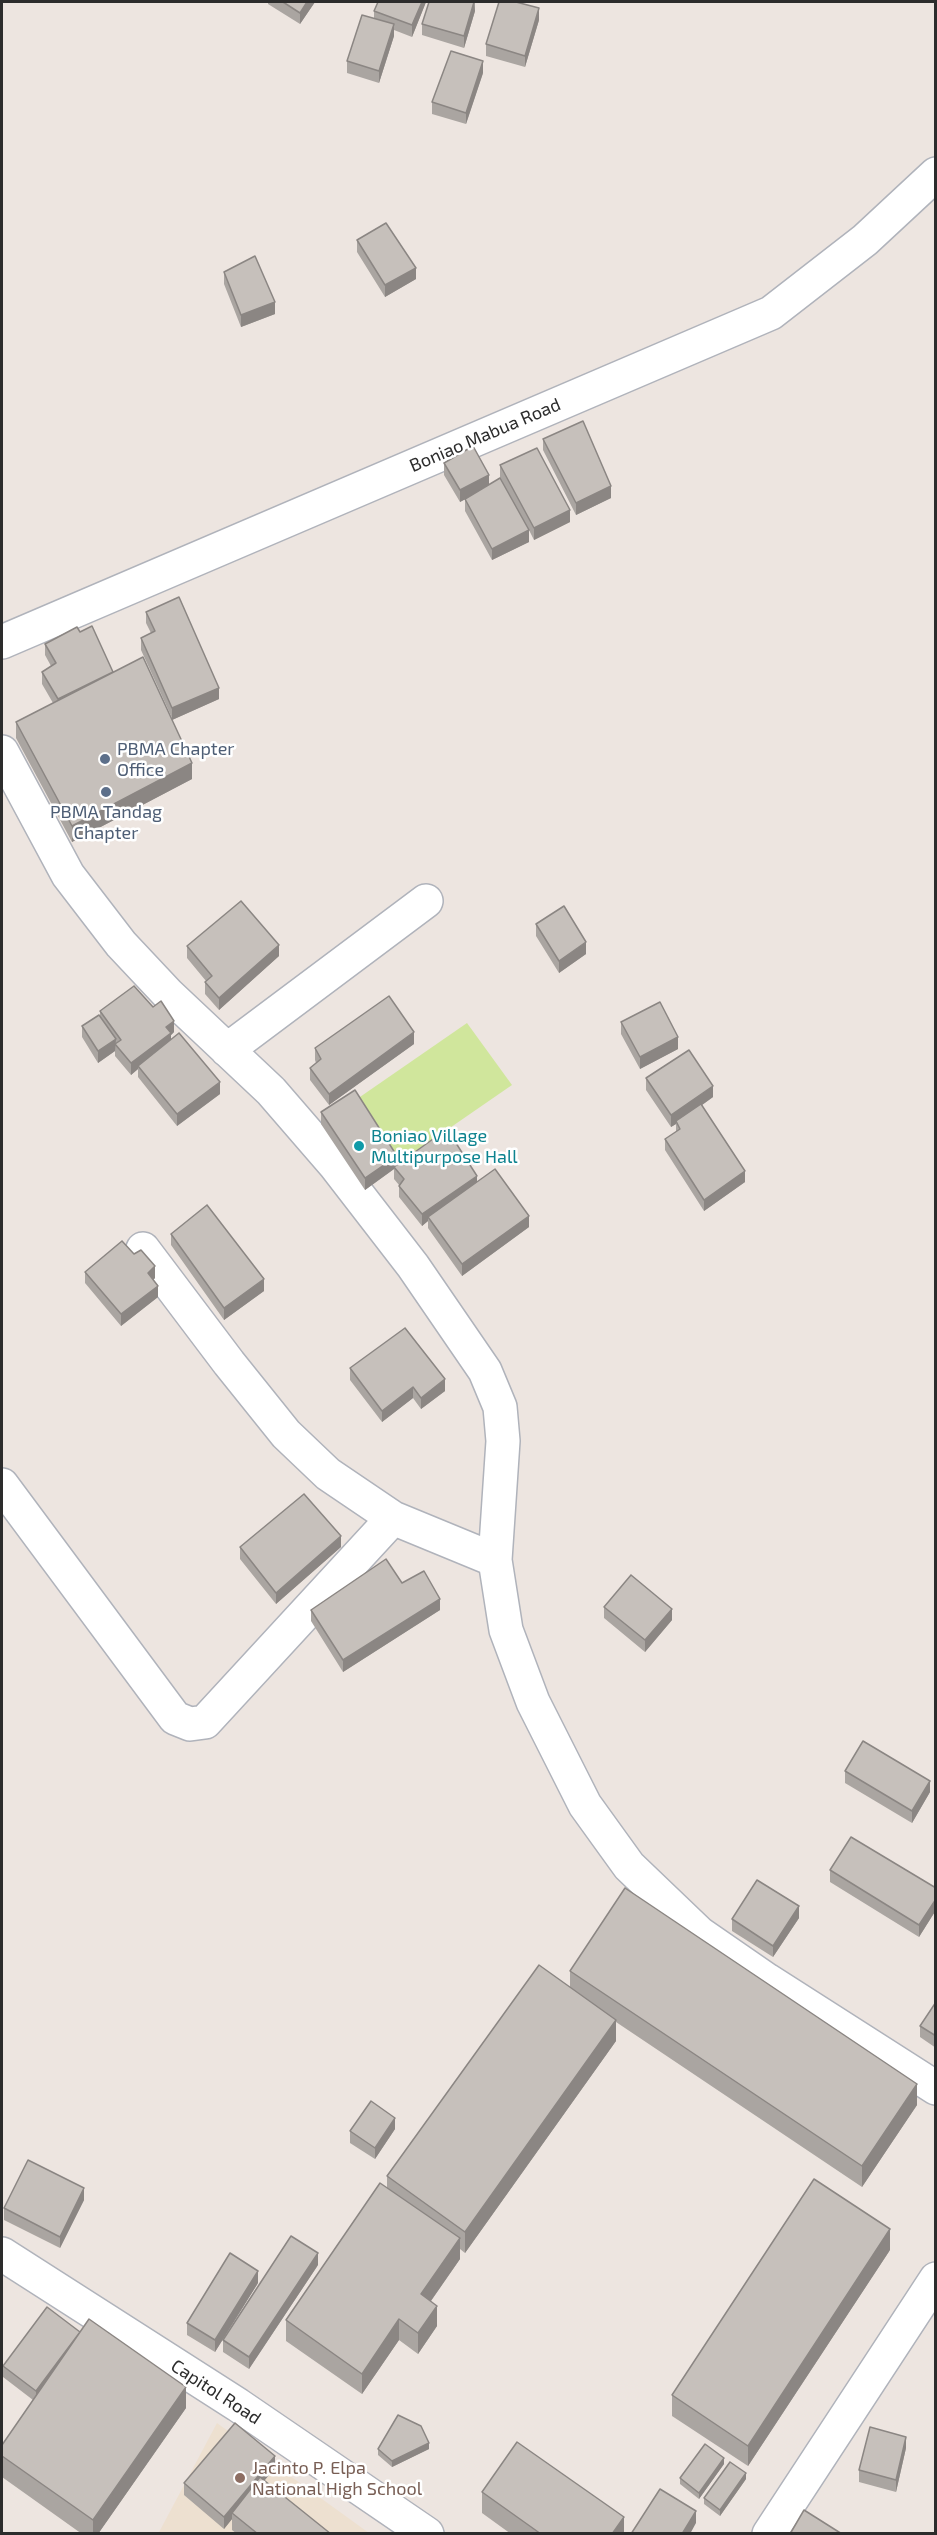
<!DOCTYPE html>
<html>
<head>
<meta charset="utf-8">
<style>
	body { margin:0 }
	#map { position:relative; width:937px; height:2535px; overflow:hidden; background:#ede5e0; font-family:"Exo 2",sans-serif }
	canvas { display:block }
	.frame { position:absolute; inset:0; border:3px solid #2c2c2c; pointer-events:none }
</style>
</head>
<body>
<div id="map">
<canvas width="937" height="2535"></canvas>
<div class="frame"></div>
</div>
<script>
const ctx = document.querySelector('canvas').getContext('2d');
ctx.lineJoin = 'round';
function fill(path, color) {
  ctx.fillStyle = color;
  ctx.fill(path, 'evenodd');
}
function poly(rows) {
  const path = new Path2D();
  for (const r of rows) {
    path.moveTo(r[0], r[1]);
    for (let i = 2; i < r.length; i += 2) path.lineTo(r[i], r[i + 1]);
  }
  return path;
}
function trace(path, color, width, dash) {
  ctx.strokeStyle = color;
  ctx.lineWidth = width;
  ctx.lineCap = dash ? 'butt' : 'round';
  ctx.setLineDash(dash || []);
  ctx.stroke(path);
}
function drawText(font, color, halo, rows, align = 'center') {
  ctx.font = font + ' "Exo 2",sans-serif';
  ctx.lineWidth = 5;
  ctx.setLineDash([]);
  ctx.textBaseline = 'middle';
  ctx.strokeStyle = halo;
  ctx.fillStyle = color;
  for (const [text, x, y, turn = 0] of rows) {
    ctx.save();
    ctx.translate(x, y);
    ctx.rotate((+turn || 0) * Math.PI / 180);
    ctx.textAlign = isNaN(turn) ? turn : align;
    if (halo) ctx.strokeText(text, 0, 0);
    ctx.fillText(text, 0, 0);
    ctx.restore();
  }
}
const education = poly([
	[217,2423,369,2533,158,2534]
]);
const pitch = poly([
	[467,1023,512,1085,399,1163,357,1099]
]);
const street = poly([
	[2,752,68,875,121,944,168,994,271,1091,335,1165,413,1266,485,1371,500,1407,503,1441,495,1560,506,1630,533,1702,585,1805,629,1866,699,1933,767,1980,936,2088],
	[227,1050,426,901],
	[143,1249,229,1363,286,1434,328,1474,393,1518,495,1560],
	[2,1485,175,1718,190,1724,205,1722,393,1518]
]);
const secondary = poly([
	[2,642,771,313,865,240,936,174],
	[2,2254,238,2405,427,2534],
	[769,2534,936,2279]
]);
const wall = poly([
	[268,2,315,2,300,24,268,4],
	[426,2,412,37,394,30,394,36,379,83,347,73,347,61,374,19,374,11],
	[475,2,475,11,464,48,422,35,422,24],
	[539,20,525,67,486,56,486,44],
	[483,73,466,124,432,114,432,102],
	[357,240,416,279,385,297,357,252],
	[224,272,275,314,241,327,224,284],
	[543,439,611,498,576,515,543,450],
	[444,463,489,485,500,478,500,465,570,522,534,540,529,530,529,542,492,560,465,511,465,499,460,502,444,475],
	[146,612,219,699,172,720,192,779,72,842,16,738,16,722,53,703,42,684,42,672,51,666,45,655,45,644,80,632,113,672,172,718,141,650,141,638,151,633,146,623],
	[536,924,586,954,559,973,536,936],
	[187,946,279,956,219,1010,205,994,205,982,206,981,187,958],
	[100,1011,174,1032,171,1035,171,1040,220,1094,177,1126,138,1077,138,1069,131,1075,115,1056,115,1051,98,1063,82,1037,82,1026,100,1017],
	[621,1022,678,1049,640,1069,621,1034],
	[414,1044,329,1105,310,1080,310,1068,316,1063,315,1060,315,1048],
	[646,1078,713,1097,702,1105,745,1182,704,1211,665,1150,665,1139,676,1132,676,1124,671,1127,646,1090],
	[321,1112,397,1165,477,1182,529,1227,462,1276,428,1228,428,1221,422,1226,399,1197,399,1185,394,1179,394,1169,365,1190,321,1124],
	[171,1234,264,1291,224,1320,171,1245],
	[85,1272,155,1278,153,1280,158,1297,121,1326,85,1283],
	[350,1368,445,1391,421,1409,413,1398,382,1422,350,1380],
	[240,1547,341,1547,276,1604,240,1559],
	[402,1583,440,1610,343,1672,311,1621,311,1610],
	[604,1607,672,1620,645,1652,604,1618],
	[845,1771,930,1792,912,1823,845,1783],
	[830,1870,936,1888,936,1910,919,1937,830,1882],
	[799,1918,773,1957,732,1931,732,1919],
	[570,1971,917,2105,862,2187,616,2022,616,2041,465,2253,460,2249,460,2259,431,2301,437,2326,418,2354,399,2340,362,2394,286,2341,286,2320,387,2188,387,2176,570,1988],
	[936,2002,936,2048,920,2037,920,2026],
	[395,2129,375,2159,350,2143,350,2131],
	[84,2200,60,2248,4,2220,4,2208],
	[890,2250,748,2466,672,2416,672,2395],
	[318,2265,249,2369,223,2352,223,2340],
	[258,2283,215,2352,187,2335,187,2323],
	[80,2332,186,2408,98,2534,82,2534,2,2477,2,2445,33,2400,3,2377,3,2366],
	[906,2448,896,2492,859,2482,859,2470],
	[378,2449,429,2449,392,2467,378,2455],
	[724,2464,699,2499,680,2484,680,2478],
	[275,2468,264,2481,331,2534,237,2534,232,2530,232,2519,224,2529,184,2495,184,2483],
	[746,2479,720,2516,704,2504,704,2498],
	[482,2492,624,2534,511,2534,482,2513]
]);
const shadedWall = poly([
	[307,2,315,2,300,24,300,13],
	[422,2,426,2,412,37,412,25],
	[474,2,475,11,464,48,464,36],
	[539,8,539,20,525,67,525,56],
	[394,24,394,36,379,83,379,71],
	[483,61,483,73,466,124,466,113],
	[416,268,416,279,385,297,385,285],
	[275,302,275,314,241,327,241,315],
	[489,475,489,487,460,502,460,490],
	[611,486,611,498,576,515,576,503],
	[570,510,570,522,534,540,534,528],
	[529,530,529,542,492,560,492,549],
	[219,688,219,699,172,720,172,708],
	[192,763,192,779,72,842,72,826],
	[586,942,586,954,559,973,559,961],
	[279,945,279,956,219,1010,219,998],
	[174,1021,174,1032,171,1035,171,1045,138,1066,138,1069,131,1075,131,1063,166,1027],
	[414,1032,414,1044,329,1105,329,1094],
	[678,1037,678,1049,640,1069,640,1057],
	[116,1039,115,1051,98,1063,98,1051],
	[220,1082,220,1094,177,1126,177,1114],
	[713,1086,713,1097,677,1123,676,1121,676,1124,671,1127,671,1115],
	[397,1156,397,1167,394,1167,394,1169,365,1190,365,1178],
	[745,1171,745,1182,704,1211,704,1200],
	[477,1176,477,1188,428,1217,428,1221,422,1226,422,1214],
	[529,1216,529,1227,462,1276,462,1264],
	[155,1266,155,1278,148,1285,148,1273],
	[264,1279,264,1291,224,1320,224,1308],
	[158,1286,158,1297,121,1326,121,1314],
	[445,1379,445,1391,421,1409,421,1398],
	[413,1387,413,1398,382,1422,382,1411],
	[341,1536,341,1547,276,1604,276,1593],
	[440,1599,440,1610,343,1672,343,1660],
	[672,1609,672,1620,645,1652,645,1640],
	[930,1781,930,1792,912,1823,912,1811],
	[936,1899,936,1910,919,1937,919,1925],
	[799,1906,799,1918,773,1957,773,1946],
	[616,2020,616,2041,465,2253,465,2232],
	[917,2084,917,2105,862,2187,862,2166],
	[395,2118,395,2129,375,2159,375,2148],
	[84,2188,84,2200,60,2248,60,2237],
	[890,2229,890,2250,748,2466,748,2446],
	[460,2238,460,2259,421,2315,421,2294],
	[318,2253,318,2265,249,2369,249,2357],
	[258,2271,258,2283,215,2352,215,2340],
	[437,2306,437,2326,418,2354,418,2333],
	[399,2319,399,2340,362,2394,362,2374],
	[80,2332,36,2402,36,2391],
	[186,2387,186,2408,98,2534,93,2534,93,2520],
	[906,2437,906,2448,896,2492,896,2480],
	[429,2443,429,2449,392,2467,392,2461],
	[275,2456,275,2468,235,2515,232,2513,232,2519,224,2529,224,2517],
	[724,2458,724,2464,699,2499,699,2493],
	[746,2473,746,2479,720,2516,720,2510],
	[696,2511,696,2523,690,2534,682,2534],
	[624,2517,624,2534,612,2534]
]);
const building = poly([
	[283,2,307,2,300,13,283,2],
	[378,2,422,2,412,25,374,11,378,2],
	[429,2,474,2,464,36,422,24,429,2],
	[499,2,516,2,539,8,525,56,486,44,499,2],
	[362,15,394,24,379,71,347,61,362,15],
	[451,51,483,61,466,113,432,102,451,51],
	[386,223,416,268,385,285,357,240,386,223],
	[255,256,275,302,241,315,224,272,255,256],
	[583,421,611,486,576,503,543,439,583,421],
	[473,446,489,475,460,490,444,463,473,446],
	[537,448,570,510,534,528,500,465,537,448],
	[500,478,529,530,492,549,465,499,500,478],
	[179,597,219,688,172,708,141,638,155,631,146,612,179,597],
	[92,626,113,672,58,699,42,672,56,663,45,644,77,627,80,632,92,626],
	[143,657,192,763,72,826,16,722,143,657],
	[241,901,279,945,219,998,205,982,212,976,187,946,241,901],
	[564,906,586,942,559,961,536,924,564,906],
	[134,986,153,1007,161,1001,174,1021,166,1027,171,1033,131,1063,115,1044,121,1040,100,1011,134,986],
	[389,996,414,1032,329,1094,310,1068,321,1059,315,1048,389,996],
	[660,1002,678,1037,640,1057,621,1022,660,1002],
	[99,1015,116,1039,98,1051,82,1026,99,1015],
	[179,1033,220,1082,177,1114,138,1066,179,1033],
	[689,1050,713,1086,671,1115,646,1078,689,1050],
	[355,1090,397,1156,365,1178,321,1112,355,1090],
	[701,1104,745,1171,704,1200,665,1139,680,1129,676,1121,701,1104],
	[447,1129,477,1176,422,1214,399,1186,404,1179,394,1167,447,1129],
	[495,1169,529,1216,462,1264,428,1217,495,1169],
	[207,1205,264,1279,224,1308,171,1234,207,1205],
	[122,1241,134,1254,141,1250,155,1266,148,1273,158,1286,121,1314,85,1272,122,1241],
	[405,1328,445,1379,421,1398,413,1387,382,1411,350,1368,405,1328],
	[304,1494,341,1536,276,1593,240,1547,304,1494],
	[386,1559,402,1583,424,1571,440,1599,343,1660,311,1610,386,1559],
	[631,1575,672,1609,645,1640,604,1607,631,1575],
	[863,1741,930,1781,912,1811,845,1771,863,1741],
	[851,1837,936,1888,936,1899,919,1925,830,1870,851,1837],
	[757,1880,799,1906,773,1946,732,1919,757,1880],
	[625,1888,917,2084,862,2166,570,1971,625,1888],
	[539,1965,616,2020,465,2232,387,2176,539,1965],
	[936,2002,936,2036,920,2026,936,2002],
	[371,2101,395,2118,375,2148,350,2131,371,2101],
	[28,2160,84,2188,60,2237,4,2208,28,2160],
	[814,2179,890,2229,748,2446,672,2395,814,2179],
	[380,2183,460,2238,421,2294,437,2306,418,2333,399,2319,362,2374,286,2320,380,2183],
	[291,2236,318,2253,249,2357,223,2340,291,2236],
	[230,2253,258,2271,215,2340,187,2323,230,2253],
	[47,2307,80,2332,36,2391,3,2366,47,2307],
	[89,2319,186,2387,93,2520,2,2456,2,2445,89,2319],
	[398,2415,421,2426,429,2443,392,2461,378,2449,398,2415],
	[235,2423,275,2456,224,2517,184,2483,235,2423],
	[870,2427,906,2437,896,2480,859,2470,870,2427],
	[517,2442,624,2517,612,2534,541,2534,482,2492,517,2442],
	[705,2444,724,2458,699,2493,680,2478,705,2444],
	[730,2462,746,2473,720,2510,704,2498,730,2462],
	[260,2477,331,2534,258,2534,232,2513,260,2477],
	[660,2489,696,2511,682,2534,631,2534,660,2489],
	[804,2510,842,2534,790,2534,804,2510]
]);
const markers = [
	[105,759,6,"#5c6f8a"],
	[106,792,6,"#5c6f8a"],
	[359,1146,6,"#0f9aa8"],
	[240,2478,6,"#8d6e63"]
];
const streetNames = [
	["Boniao Mabua Road",485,435,-23],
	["Capitol Road",216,2392,33]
];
const serviceNames = [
	["PBMA Chapter",117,749],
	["Office",117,770],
	["PBMA Tandag",106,812,"center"],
	["Chapter",106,833,"center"]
];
const cultureNames = [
	["Boniao Village",371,1136],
	["Multipurpose Hall",371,1157]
];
const educationNames = [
	["Jacinto P. Elpa",252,2468],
	["National High School",252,2489]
];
fill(education, '#ede0d0');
fill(pitch, '#d0e69c');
trace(street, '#b0b3bb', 36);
trace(secondary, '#b0b3bb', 36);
trace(street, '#fff', 33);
trace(secondary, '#fff', 33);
fill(wall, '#aaa5a1');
fill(shadedWall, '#8b8683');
fill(building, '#c6c0bb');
trace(building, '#8b8683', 1.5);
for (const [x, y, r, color] of markers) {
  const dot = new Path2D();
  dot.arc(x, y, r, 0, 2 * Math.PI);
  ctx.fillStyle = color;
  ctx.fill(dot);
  trace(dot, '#fff', 2);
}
drawText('18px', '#2c2c2c', '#fff', streetNames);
drawText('18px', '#4e5e75', '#fff', serviceNames, 'left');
drawText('18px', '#0d838f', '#fff', cultureNames, 'left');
drawText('18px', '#785e54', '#fff', educationNames, 'left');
</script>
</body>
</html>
